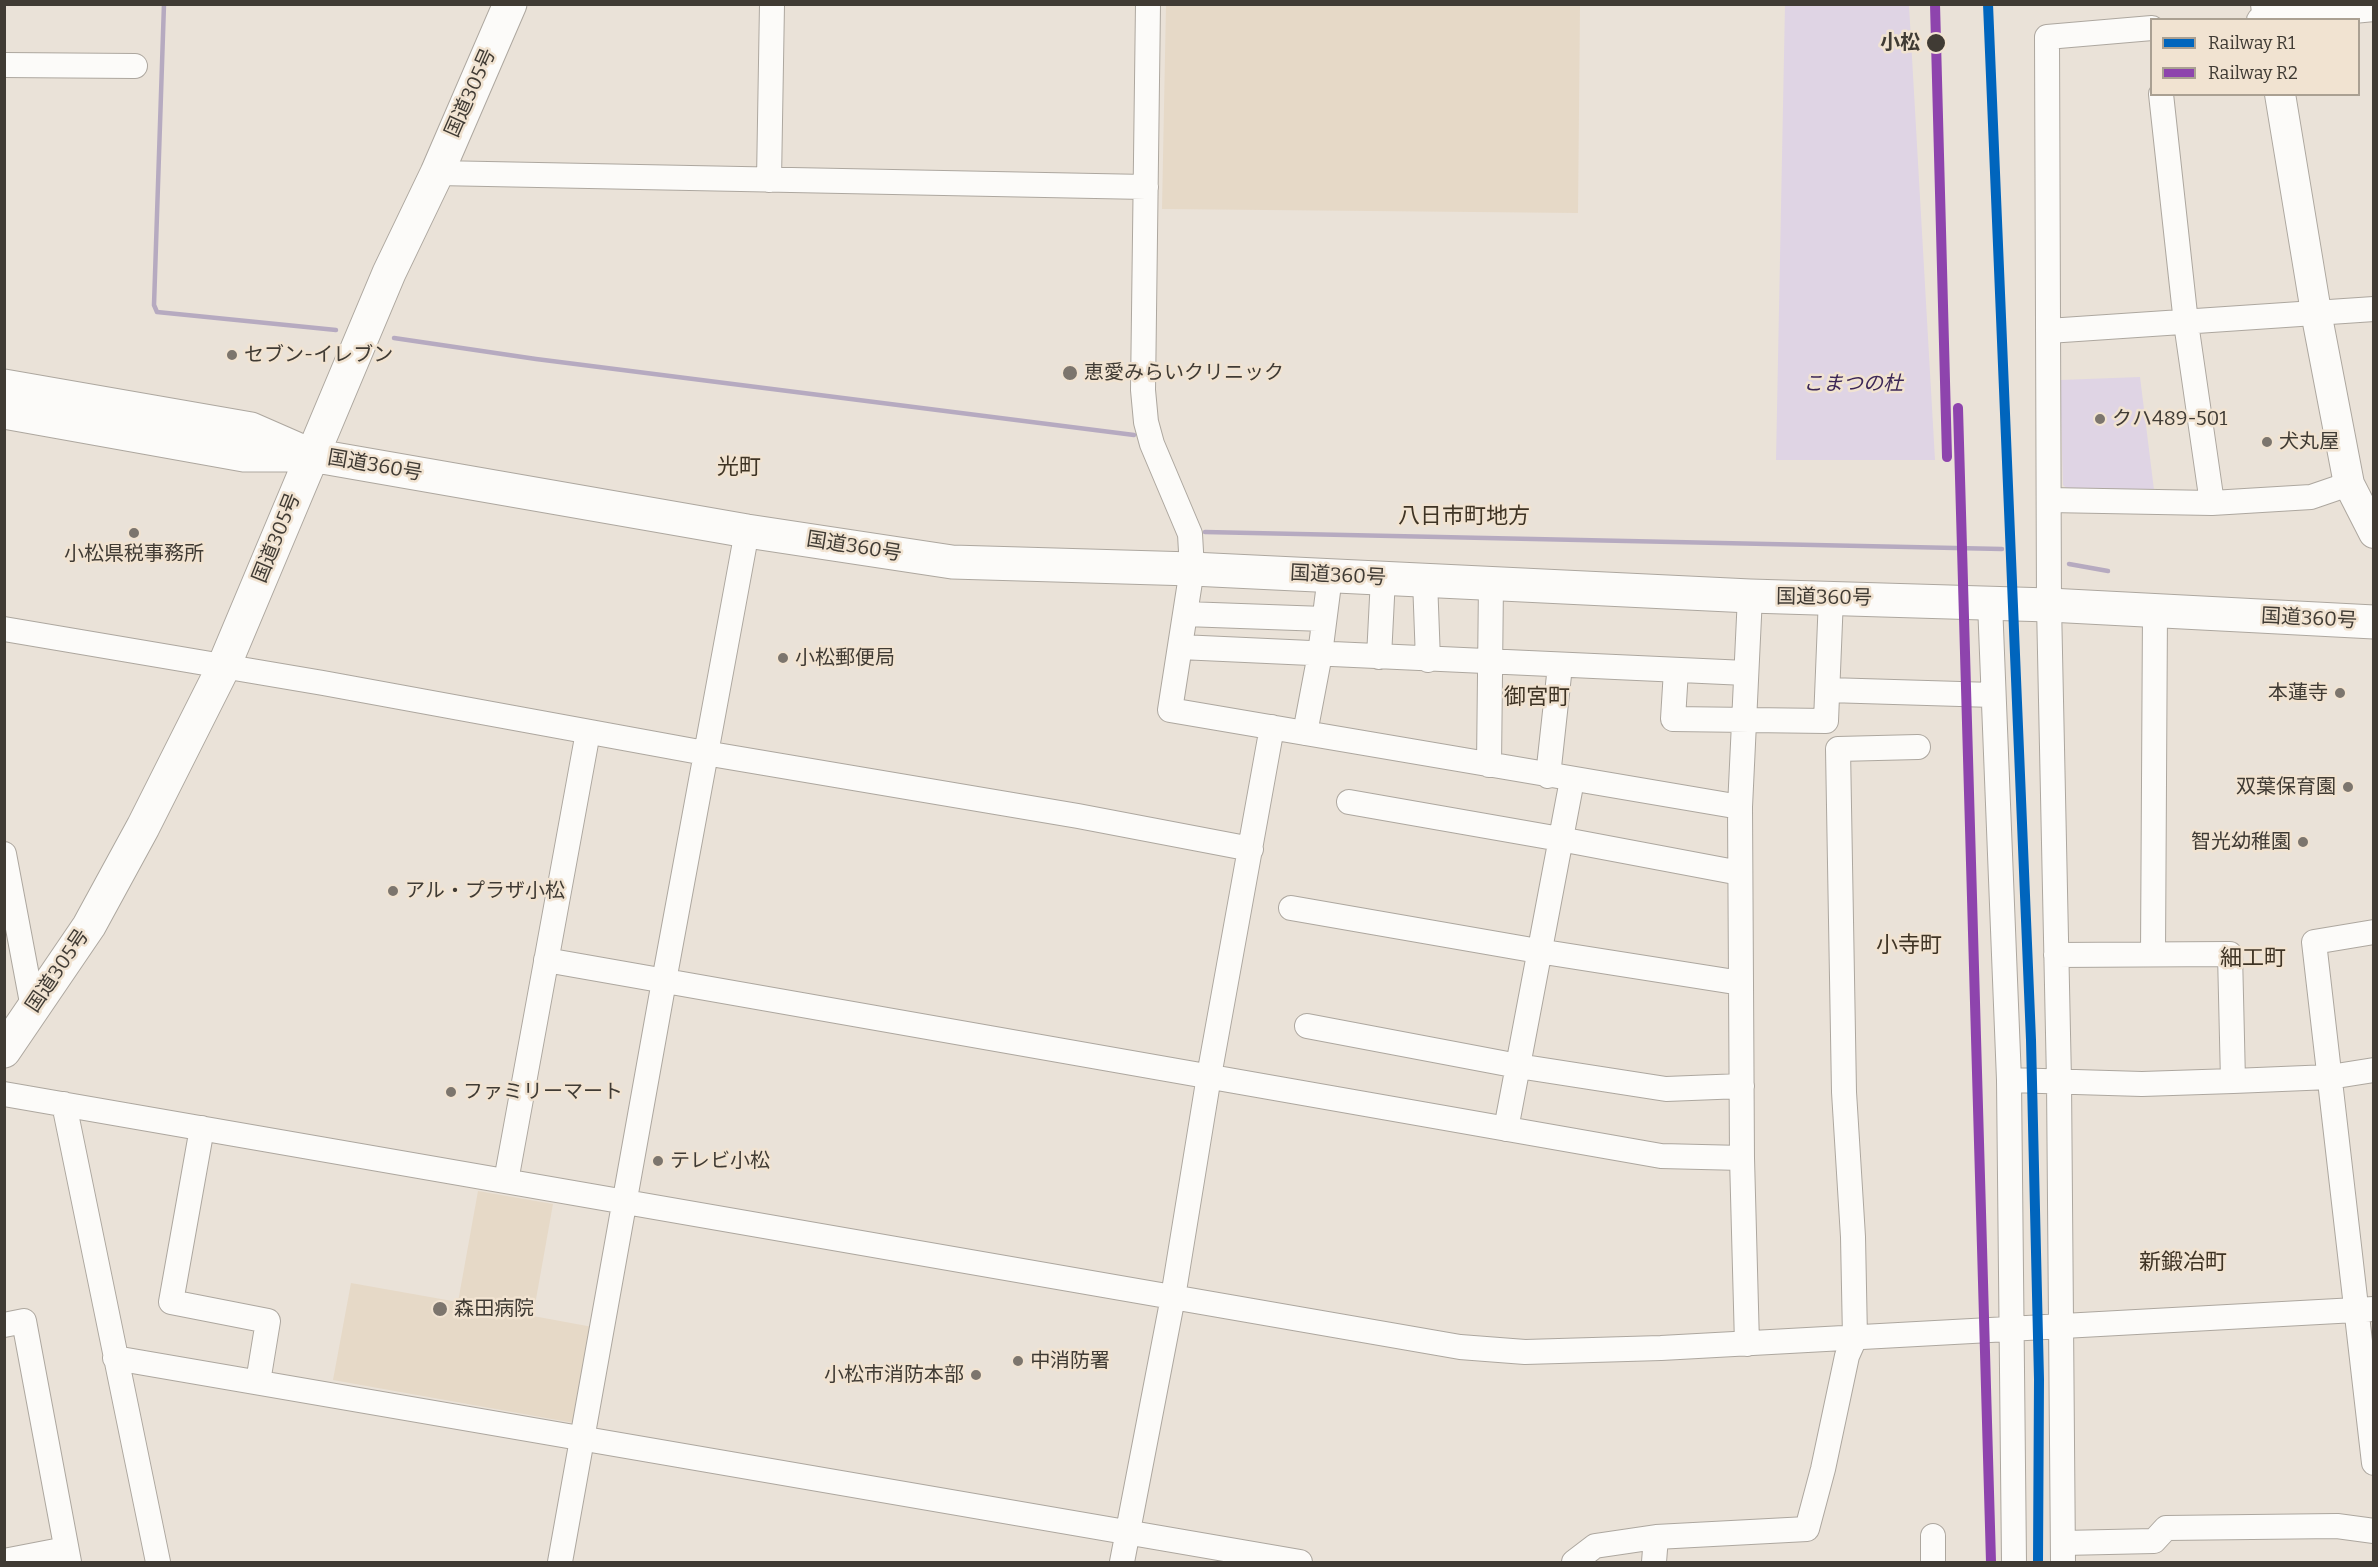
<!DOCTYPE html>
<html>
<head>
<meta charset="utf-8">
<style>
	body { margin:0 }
	#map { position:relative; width:2378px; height:1567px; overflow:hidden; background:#eae2d8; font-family:Bitter,serif }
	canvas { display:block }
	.frame { position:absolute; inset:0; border:6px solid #403b34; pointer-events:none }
	.legend { position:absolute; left:2150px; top:18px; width:210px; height:78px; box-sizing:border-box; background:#f1e3d1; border:2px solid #aaa092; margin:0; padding:8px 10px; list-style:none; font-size:18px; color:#403b34 }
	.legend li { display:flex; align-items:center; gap:12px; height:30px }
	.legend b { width:30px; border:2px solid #aaa092 }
</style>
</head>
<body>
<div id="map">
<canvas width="2378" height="1567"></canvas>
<div class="frame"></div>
<ul class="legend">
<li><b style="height:8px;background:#0065bd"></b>Railway R1</li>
<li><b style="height:8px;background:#8e44ad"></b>Railway R2</li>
</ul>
</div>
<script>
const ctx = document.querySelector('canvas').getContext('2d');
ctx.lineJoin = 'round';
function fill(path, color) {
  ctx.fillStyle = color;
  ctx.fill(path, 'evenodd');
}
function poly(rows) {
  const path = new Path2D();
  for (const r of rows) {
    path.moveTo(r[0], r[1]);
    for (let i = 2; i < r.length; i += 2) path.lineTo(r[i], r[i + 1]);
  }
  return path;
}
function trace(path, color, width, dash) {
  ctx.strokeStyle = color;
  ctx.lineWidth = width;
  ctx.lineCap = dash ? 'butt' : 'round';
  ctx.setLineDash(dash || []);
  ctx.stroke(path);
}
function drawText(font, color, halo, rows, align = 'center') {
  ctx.font = font + ' Bitter,"Noto Sans JP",serif';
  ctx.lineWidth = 5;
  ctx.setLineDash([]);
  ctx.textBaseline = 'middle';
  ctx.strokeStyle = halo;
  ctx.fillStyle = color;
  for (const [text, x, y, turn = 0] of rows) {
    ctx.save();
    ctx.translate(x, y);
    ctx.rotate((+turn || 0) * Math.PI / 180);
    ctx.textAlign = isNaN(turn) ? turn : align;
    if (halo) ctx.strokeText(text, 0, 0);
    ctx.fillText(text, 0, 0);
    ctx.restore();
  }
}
const built = poly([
	[1166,5,1580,5,1578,213,1162,209],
	[478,1191,553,1204,533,1316,598,1328,580,1424,333,1380,351,1283,458,1302]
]);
const green = poly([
	[1785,5,1909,5,1935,460,1776,460],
	[2140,377,2155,498,2071,492,2063,485,2060,380]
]);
const stream = poly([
	[164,4,154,305,157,312,336,330],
	[394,338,536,359,1134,435],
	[1205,532,2002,549],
	[2069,564,2108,571]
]);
const minor = poly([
	[1148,4,1143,390,1146,422,1152,444,1190,534,1192,569,1170,710,1740,807],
	[2259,20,2374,9],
	[4,65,135,66],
	[2161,94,2186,323,2212,503],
	[437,173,1146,187],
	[769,180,772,4],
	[2048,331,2374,309],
	[2049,500,2212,503,2311,497,2349,484],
	[1425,580,1428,660],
	[1990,603,2009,1080,2014,1562],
	[1185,614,1324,619],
	[4,629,323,683,705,753,1078,816,1251,849],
	[1180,647,1746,673],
	[1379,657,1383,578],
	[1676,670,1673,719,1826,721,1831,597],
	[1828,690,1993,695],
	[1305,733,1320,654,1330,576],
	[1489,765,1491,583],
	[1548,776,1560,666],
	[1349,802,1560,839,1740,873],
	[4,854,33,1008],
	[1291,908,1538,951,1741,983],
	[2374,932,2314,942,2374,1463],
	[2153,954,2155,611],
	[2056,955,2230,954,2233,1081,2330,1077,2374,1070],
	[546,960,1661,1156,1742,1158],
	[1307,1026,1518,1066,1666,1089,1742,1086],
	[2009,1080,2142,1084,2233,1081],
	[4,1094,1460,1347,1525,1352,1661,1348,2374,1309],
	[64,1104,158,1562],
	[202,1128,171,1302,268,1321,258,1382],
	[1506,1129,1572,780],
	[506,1181,588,732],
	[4,1325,24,1321,69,1562],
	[1747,1344,1742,1158,1740,807,1750,596],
	[115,1358,1300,1562],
	[2063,1543,2154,1541,2166,1528,2337,1526,2374,1531],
	[4,1561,66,1549],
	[560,1562,664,981,747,531],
	[1122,1562,1173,1297,1209,1076,1272,727],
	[1574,1562,1595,1546,1656,1537,1807,1529,1823,1469,1847,1356,1855,1338,1853,1237,1844,1092,1838,749,1918,747],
	[1654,1562,1656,1537],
	[1933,1562,1933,1536],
	[2063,1562,2059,1081,2049,605,2047,37,2152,28]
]);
const major = poly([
	[2266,4,2268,20],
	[2280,94,2316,312,2349,484,2374,533]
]);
const highway = poly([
	[4,386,251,429,299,450],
	[4,412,244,455,311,455,747,531,952,562,1192,569,1750,596,2049,605,2374,622],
	[4,1051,89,926,143,827,223,668,389,273,437,173,510,4]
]);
const rail1 = poly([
	[1988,4,2031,1040,2039,1379,2038,1562]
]);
const rail2 = poly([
	[1935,4,1947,457],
	[1958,408,1991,1562]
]);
const markers = [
	[1936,43,10,"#403b34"],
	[232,355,6,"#7c756d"],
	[1070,373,8,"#7c756d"],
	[2100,419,6,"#7c756d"],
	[2267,442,6,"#7c756d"],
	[134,533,6,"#7c756d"],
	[783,658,6,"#7c756d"],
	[2340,693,6,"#7c756d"],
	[2348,787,6,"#7c756d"],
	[2303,842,6,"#7c756d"],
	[393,891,6,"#7c756d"],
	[451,1092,6,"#7c756d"],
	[658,1161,6,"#7c756d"],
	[440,1309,8,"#7c756d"],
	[1018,1361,6,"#7c756d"],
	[976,1375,6,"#7c756d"]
];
const stopNames = [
	["小松",1920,43]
];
const streetNames = [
	["国道305号",471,93,-66],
	["国道360号",375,466,10],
	["国道305号",277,538,-68],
	["国道360号",854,547,9],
	["国道360号",1338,576,3],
	["国道360号",1824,598,1],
	["国道360号",2309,619,3],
	["国道305号",58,971,-56]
];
const poiNames = [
	["セブン-イレブン",244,355],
	["恵愛みらいクリニック",1084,373],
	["クハ489-501",2112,419],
	["犬丸屋",2279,442],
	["小松県税事務所",134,554,"center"],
	["小松郵便局",795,658],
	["本蓮寺",2328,693,"right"],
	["双葉保育園",2336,787,"right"],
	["智光幼稚園",2291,842,"right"],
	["アル・プラザ小松",405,891],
	["ファミリーマート",463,1092],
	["テレビ小松",670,1161],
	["森田病院",454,1309],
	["中消防署",1030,1361],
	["小松市消防本部",964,1375,"right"]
];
const parkNames = [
	["こまつの杜",1853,384]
];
const quarterNames = [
	["光町",739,468],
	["八日市町地方",1464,517],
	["御宮町",1537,698],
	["小寺町",1909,946],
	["細工町",2253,959],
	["新鍛冶町",2183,1263]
];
fill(built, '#e6d9c7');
fill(green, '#dfd4e4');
trace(stream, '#b6aac0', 4.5);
trace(minor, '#ada79f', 26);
trace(major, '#ada79f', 32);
trace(highway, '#ada79f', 35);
trace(minor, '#fcfbf9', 24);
trace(major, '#fcfbf9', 30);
trace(highway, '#fcfbf9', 33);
trace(rail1, '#0065bd', 10);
trace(rail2, '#8e44ad', 10);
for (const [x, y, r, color] of markers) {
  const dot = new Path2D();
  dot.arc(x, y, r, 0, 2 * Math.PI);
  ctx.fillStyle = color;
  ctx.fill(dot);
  trace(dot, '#f1e3d1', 2);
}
drawText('bold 20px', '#403b34', '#f1e3d1', stopNames, 'right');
drawText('20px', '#403b34', '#f1e3d1', streetNames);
drawText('20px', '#403b34', '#f1e3d1', poiNames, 'left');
drawText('italic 20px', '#3c2756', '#f1e3d1', parkNames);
drawText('22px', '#3f3425', '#f1e3d1', quarterNames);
</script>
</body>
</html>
